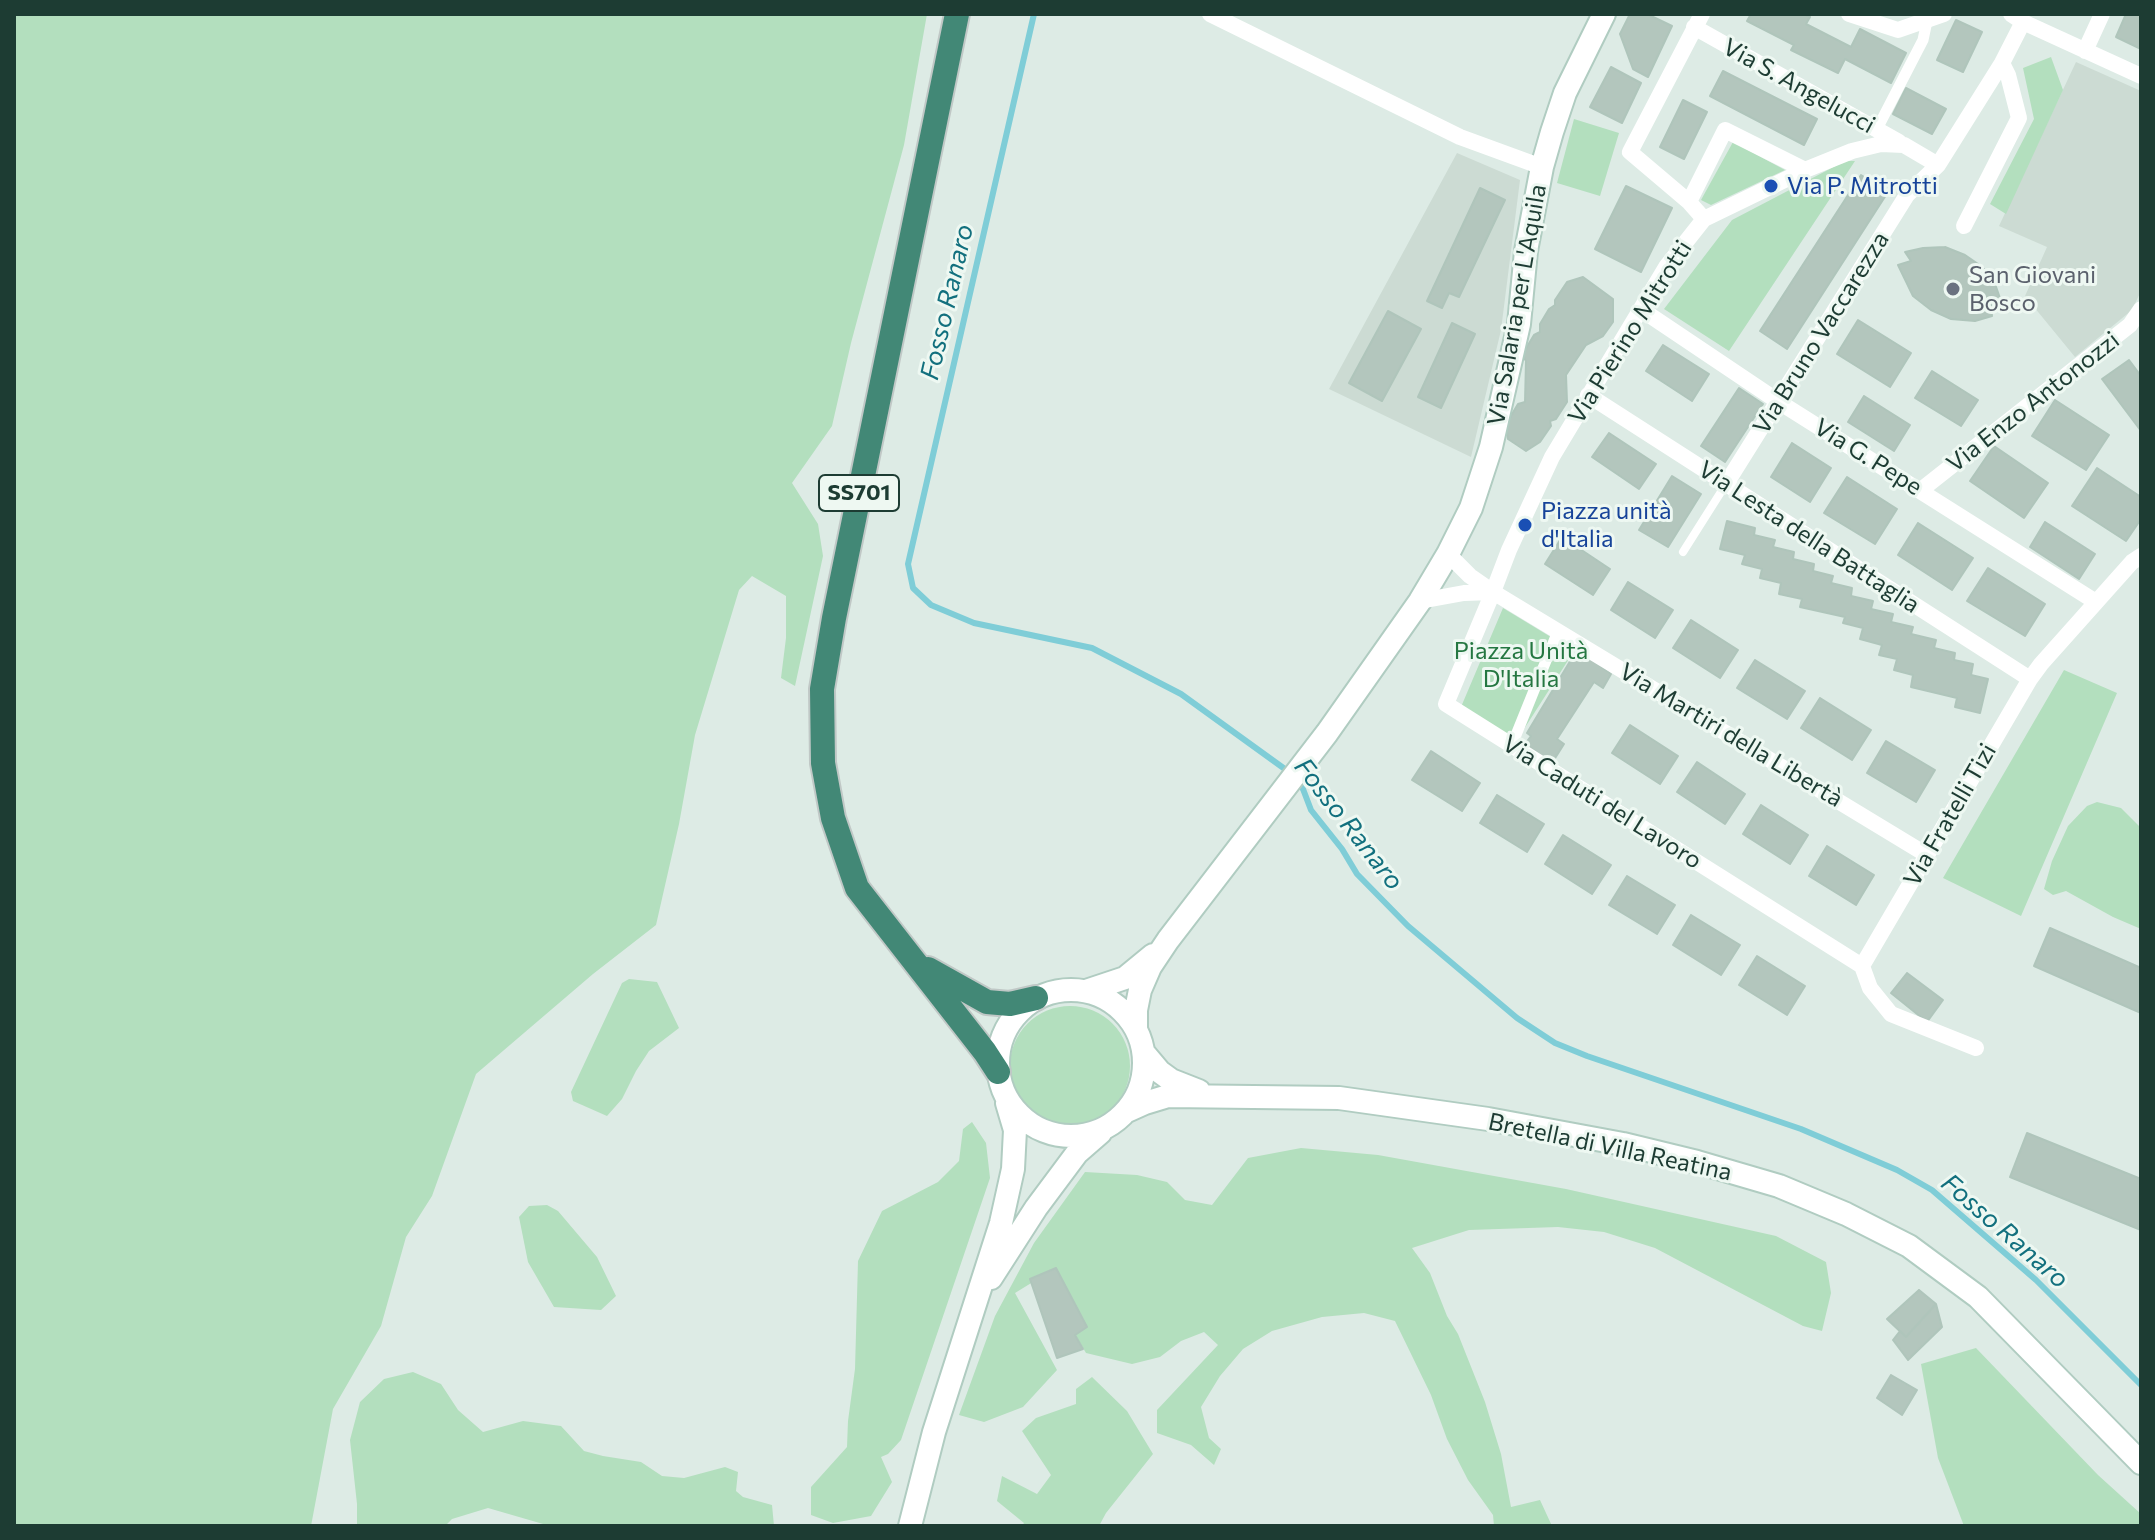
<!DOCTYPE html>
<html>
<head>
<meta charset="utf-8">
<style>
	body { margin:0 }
	#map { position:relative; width:2155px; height:1540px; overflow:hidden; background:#ddebe5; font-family:Commissioner,sans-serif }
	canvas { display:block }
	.frame { position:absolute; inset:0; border:16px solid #1d3c33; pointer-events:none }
</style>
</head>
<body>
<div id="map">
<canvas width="2155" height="1540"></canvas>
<div class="frame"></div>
</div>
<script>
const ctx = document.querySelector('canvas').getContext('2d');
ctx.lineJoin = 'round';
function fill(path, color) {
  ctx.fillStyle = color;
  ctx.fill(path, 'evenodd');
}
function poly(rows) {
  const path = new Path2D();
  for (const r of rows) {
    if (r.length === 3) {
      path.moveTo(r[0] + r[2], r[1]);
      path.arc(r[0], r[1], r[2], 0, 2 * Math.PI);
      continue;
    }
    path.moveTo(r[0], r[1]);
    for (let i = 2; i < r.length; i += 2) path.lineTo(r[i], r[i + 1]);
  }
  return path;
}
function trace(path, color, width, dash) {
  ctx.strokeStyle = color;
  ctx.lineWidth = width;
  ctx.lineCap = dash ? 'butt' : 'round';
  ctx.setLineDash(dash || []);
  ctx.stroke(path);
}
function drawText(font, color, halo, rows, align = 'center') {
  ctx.font = font + ' Commissioner,sans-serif';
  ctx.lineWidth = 6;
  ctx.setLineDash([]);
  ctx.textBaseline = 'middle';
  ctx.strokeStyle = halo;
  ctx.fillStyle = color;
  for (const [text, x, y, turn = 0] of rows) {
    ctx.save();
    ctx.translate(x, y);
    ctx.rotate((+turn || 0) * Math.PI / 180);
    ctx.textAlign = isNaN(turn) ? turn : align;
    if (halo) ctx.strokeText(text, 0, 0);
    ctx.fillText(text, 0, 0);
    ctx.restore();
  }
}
const built = poly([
	[2076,62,2141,91,2141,291,2132,310,2075,357,2025,296,2047,247,1999,226],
	[1457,153,1520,180,1501,330,1471,457,1329,389]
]);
const green = poly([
	[14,14,927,14,904,145,851,343,832,426,792,483,818,524,823,556,795,686,781,678,786,638,786,596,752,576,739,590,695,735,679,824,656,925,593,974,476,1074,432,1196,406,1237,381,1326,333,1409,311,1526,14,1526],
	[2051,57,2063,90,2006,214,1990,204,2034,119,2023,68],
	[1574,119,1619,133,1600,196,1557,183],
	[1733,142,1785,170,1711,205,1701,200],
	[1845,161,1855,161,1729,351,1664,309,1732,220],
	[1503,608,1574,651,1517,740,1461,707],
	[2064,670,2117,693,2021,916,1943,878],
	[2097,802,2121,808,2141,828,2141,929,2113,917,2066,891,2053,895,2044,889,2052,861,2068,826,2087,806],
	[629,979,657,982,679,1028,649,1051,636,1071,622,1099,607,1116,573,1101,571,1092,622,983],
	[1070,1066,60],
	[972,1122,986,1143,990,1178,901,1440,888,1454,881,1457,892,1482,871,1516,833,1523,811,1515,811,1487,847,1447,848,1421,855,1369,858,1261,882,1211,938,1182,959,1161,963,1129],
	[1301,1148,1378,1155,1566,1189,1776,1236,1826,1262,1831,1293,1822,1331,1803,1326,1655,1248,1604,1232,1558,1227,1469,1230,1412,1248,1430,1273,1447,1316,1458,1334,1485,1402,1501,1454,1511,1507,1540,1500,1552,1526,1494,1526,1493,1515,1468,1480,1447,1439,1431,1395,1395,1321,1364,1313,1322,1317,1272,1331,1243,1349,1220,1376,1201,1407,1209,1438,1221,1449,1214,1465,1191,1445,1157,1433,1157,1410,1218,1345,1204,1332,1181,1341,1160,1357,1132,1364,1086,1353,1041,1277,1015,1293,1057,1370,1023,1407,984,1422,959,1415,995,1316,1034,1243,1085,1172,1137,1175,1167,1182,1185,1200,1212,1205,1248,1158],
	[547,1205,558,1211,597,1257,616,1296,601,1310,554,1307,528,1262,519,1217,529,1206],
	[1976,1348,2098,1475,2141,1514,2141,1526,1964,1526,1938,1458,1921,1364],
	[413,1372,441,1384,458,1410,483,1432,523,1421,561,1426,584,1451,603,1456,641,1462,662,1476,684,1478,725,1467,738,1472,736,1491,743,1497,772,1505,774,1526,550,1526,488,1508,452,1519,445,1526,357,1526,357,1504,350,1440,360,1402,384,1379],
	[1092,1377,1127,1411,1153,1454,1106,1513,1099,1526,1022,1526,1024,1523,997,1501,1002,1476,1037,1494,1051,1475,1022,1431,1036,1418,1076,1404,1076,1389]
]);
const stream = poly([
	[1034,14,908,564,913,588,931,605,974,623,1092,648,1181,694,1289,772],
	[1296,781,1303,789,1311,810,1342,849,1357,874,1408,926,1517,1018,1555,1043,1587,1056,1801,1129,1897,1170,1932,1190,2036,1280,2141,1385]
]);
const building = poly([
	[1630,14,1647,14,1672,26,1648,77,1633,69,1620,34,1630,14],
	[1751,14,1803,14,1810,17,1806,24,1851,47,1860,29,1906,53,1891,83,1845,59,1838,73,1791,50,1794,45,1747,21,1751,14],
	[2126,14,2141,14,2141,49,2116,37,2126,14],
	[1956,20,1982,32,1963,72,1937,60,1956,20],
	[1611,67,1641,83,1622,123,1590,107,1611,67],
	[1723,71,1817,119,1804,145,1710,96,1723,71],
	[1906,88,1946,109,1932,134,1893,114,1906,88],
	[1683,100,1707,112,1684,159,1660,147,1683,100],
	[1861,175,1888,192,1787,349,1760,331,1861,175],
	[1626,186,1672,208,1641,272,1595,249,1626,186],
	[1480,188,1505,200,1459,297,1449,293,1442,308,1427,301,1480,188],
	[1945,247,1965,255,1981,266,1994,281,2001,301,1990,296,1992,316,1975,321,1951,319,1931,310,1913,296,1898,265,1911,261,1905,252,1923,248,1945,247],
	[1583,277,1613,299,1613,322,1603,336,1586,345,1566,375,1567,402,1556,419,1550,421,1551,426,1540,442,1526,451,1508,439,1506,424,1518,404,1525,402,1526,361,1522,355,1534,335,1540,332,1540,324,1549,309,1555,305,1555,300,1567,282,1583,277],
	[1388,311,1421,329,1382,401,1349,383,1388,311],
	[1858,320,1911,353,1890,387,1837,354,1858,320],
	[1452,323,1475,334,1441,408,1418,397,1452,323],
	[1663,345,1709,374,1692,401,1646,371,1663,345],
	[2129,360,2141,376,2141,431,2102,379,2129,360],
	[1932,371,1978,400,1961,426,1915,398,1932,371],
	[1739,388,1763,404,1725,462,1701,446,1739,388],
	[1864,396,1910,425,1894,451,1848,422,1864,396],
	[2055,400,2109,435,2086,470,2032,436,2055,400],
	[1609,433,1656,464,1639,489,1592,457,1609,433],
	[1792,443,1831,468,1810,502,1771,477,1792,443],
	[1994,446,2048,483,2024,518,1970,481,1994,446],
	[2097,468,2141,497,2141,519,2126,541,2072,506,2097,468],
	[1672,476,1701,494,1668,547,1639,530,1672,476],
	[1847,477,1897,509,1875,544,1824,513,1847,477],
	[1727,521,1755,528,1754,535,1775,540,1773,547,1794,552,1793,559,1814,564,1813,571,1833,576,1831,583,1852,588,1851,596,1873,601,1871,609,1893,614,1891,622,1913,627,1911,634,1936,640,1934,648,1955,653,1954,660,1973,664,1971,675,1988,679,1980,713,1955,707,1957,698,1911,687,1913,675,1894,670,1897,659,1879,655,1882,645,1860,639,1863,628,1843,623,1845,617,1800,607,1802,599,1779,594,1781,583,1760,578,1762,569,1742,564,1745,555,1720,549,1727,521],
	[2045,522,2095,554,2079,579,2030,547,2045,522],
	[1918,523,1973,558,1952,590,1898,555,1918,523],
	[1562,537,1610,569,1593,595,1545,564,1562,537],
	[1988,568,2045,604,2025,636,1967,601,1988,568],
	[1628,582,1673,610,1655,638,1611,610,1628,582],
	[1691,620,1738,650,1720,678,1673,648,1691,620],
	[1584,654,1611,674,1603,688,1594,682,1557,739,1564,744,1552,763,1525,744,1531,736,1527,733,1572,658,1578,660,1584,654],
	[1755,660,1805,691,1787,719,1737,688,1755,660],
	[1820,698,1871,730,1852,760,1801,728,1820,698],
	[1630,725,1678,756,1660,784,1612,753,1630,725],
	[1886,741,1935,770,1916,802,1867,773,1886,741],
	[1431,751,1480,783,1462,811,1412,780,1431,751],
	[1697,762,1745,794,1725,824,1677,792,1697,762],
	[1497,795,1544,824,1527,852,1480,823,1497,795],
	[1761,805,1808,835,1790,864,1743,834,1761,805],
	[1563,835,1611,865,1592,894,1545,864,1563,835],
	[1827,846,1874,875,1856,905,1809,876,1827,846],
	[1627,876,1675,905,1657,934,1609,905,1627,876],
	[1691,915,1740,945,1721,975,1673,945,1691,915],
	[2050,928,2141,968,2141,1013,2034,966,2050,928],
	[1757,956,1805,986,1787,1015,1739,985,1757,956],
	[1907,973,1943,1000,1927,1022,1891,993,1907,973],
	[2027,1133,2141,1179,2141,1230,2010,1177,2027,1133],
	[1056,1268,1087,1327,1075,1335,1083,1349,1057,1358,1030,1279,1056,1268],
	[1919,1290,1936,1304,1906,1337,1887,1319,1919,1290],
	[1936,1304,1942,1327,1908,1360,1893,1340,1900,1331,1906,1337,1936,1304],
	[1891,1375,1917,1390,1902,1415,1877,1398,1891,1375]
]);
const service = poly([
	[1683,552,1726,484]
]);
const pedestrian = poly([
	[1877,129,1923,40,1927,21],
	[1510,744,1516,735,1558,631]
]);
const minor = poly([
	[1210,14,1460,137,1542,167],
	[1702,14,1630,152,1689,202,1704,219],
	[1849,14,1898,30,1944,14],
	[2011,14,2023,22,2141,76],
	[1694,27,1899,142],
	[2085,51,2102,14],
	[1689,202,1725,130,1805,170],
	[1964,226,2019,118,2008,75,2002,63],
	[1642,310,1779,402,2096,602],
	[1588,395,2030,679],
	[1726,484,1907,195,1938,165,2002,63,2023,22],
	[1921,490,2130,325,2141,309],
	[1493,592,1927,855],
	[1420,601,1464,593,1493,592,1470,576,1448,554],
	[1862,966,1446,704,1493,592,1509,550,1552,457,1666,267,1704,219,1805,170,1852,151,1881,144,1904,145,1938,165],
	[1976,1048,1891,1014,1870,988,1862,966,2030,679,2041,664,2132,562,2141,556]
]);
const secondary = poly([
	[1071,1063,73],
	[1086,991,1125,978,1153,955],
	[1136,1029,1136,1010,1140,990,1150,967,1168,940,1327,733,1420,601,1448,554,1471,508,1491,447,1519,324,1526,251,1542,167,1552,132,1565,93,1604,14],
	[1144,1053,1160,1072,1171,1080,1199,1091],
	[1125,1112,1145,1103,1168,1096,1339,1098,1488,1119,1623,1144,1697,1162,1779,1186,1846,1214,1909,1246,1978,1297,2141,1463],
	[991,1278,1036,1208,1077,1153,1100,1133],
	[910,1526,934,1432,1001,1223,1013,1169,1015,1130,1007,1103]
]);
const trunk = poly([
	[957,14,834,618,822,689,823,763,833,818,857,888,985,1052,998,1072],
	[928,969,987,1002,1010,1004,1036,998]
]);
const markers = [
	[1771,186,8,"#1a4fb4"],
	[1953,289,8,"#6b7280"],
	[1525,525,8,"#1a4fb4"]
];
const shields = [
	[859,493,80]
];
const shieldNames = [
	["SS701",859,493]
];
const streetNames = [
	["Via S. Angelucci",1799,86,29],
	["Via Salaria per L'Aquila",1517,305,-80],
	["Via Pierino Mitrotti",1630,332,-58],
	["Via Bruno Vaccarezza",1821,333,-58],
	["Via Enzo Antonozzi",2033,402,-38],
	["Via G. Pepe",1868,457,32],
	["Via Lesta della Battaglia",1809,537,33],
	["Via Martiri della Libertà",1731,735,31],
	["Via Caduti del Lavoro",1602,802,32],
	["Via Fratelli Tizi",1950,815,-60],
	["Bretella di Villa Reatina",1610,1147,12]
];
const transitNames = [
	["Via P. Mitrotti",1787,186],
	["Piazza unità",1541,511],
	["d'Italia",1541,539]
];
const worshipNames = [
	["San Giovani",1969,275],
	["Bosco",1969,303]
];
const parkNames = [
	["Piazza Unità",1521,651],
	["D'Italia",1521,679]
];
const waterNames = [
	["Fosso Ranaro",947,302,-77],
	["Fosso Ranaro",1349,824,52],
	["Fosso Ranaro",2005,1231,41]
];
fill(built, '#ccdbd3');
fill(green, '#b3dfbe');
trace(stream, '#7fcdd7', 6);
fill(building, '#b3c6bd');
trace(building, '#afc5bb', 2);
trace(secondary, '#b0ccc1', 26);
trace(trunk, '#c0c8c6', 28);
trace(service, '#fff', 8);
trace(pedestrian, '#fff', 11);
trace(minor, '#fff', 16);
trace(secondary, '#fff', 22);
trace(trunk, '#428876', 24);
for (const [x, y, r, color] of markers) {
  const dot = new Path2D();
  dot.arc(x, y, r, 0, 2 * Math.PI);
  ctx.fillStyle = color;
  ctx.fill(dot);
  trace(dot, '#eef8f2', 3);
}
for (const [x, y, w] of shields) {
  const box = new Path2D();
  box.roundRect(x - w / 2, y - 18, w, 36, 6);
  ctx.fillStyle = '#eef8f2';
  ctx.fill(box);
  trace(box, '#1d3c33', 2);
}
drawText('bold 22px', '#1d3c33', null, shieldNames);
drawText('24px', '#1d3c33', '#eef8f2', streetNames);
drawText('24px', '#164399', '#eef8f2', transitNames, 'left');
drawText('24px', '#5b616d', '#eef8f2', worshipNames, 'left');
drawText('24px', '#247741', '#eef8f2', parkNames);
drawText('italic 26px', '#12707e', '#eef8f2', waterNames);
</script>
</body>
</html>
